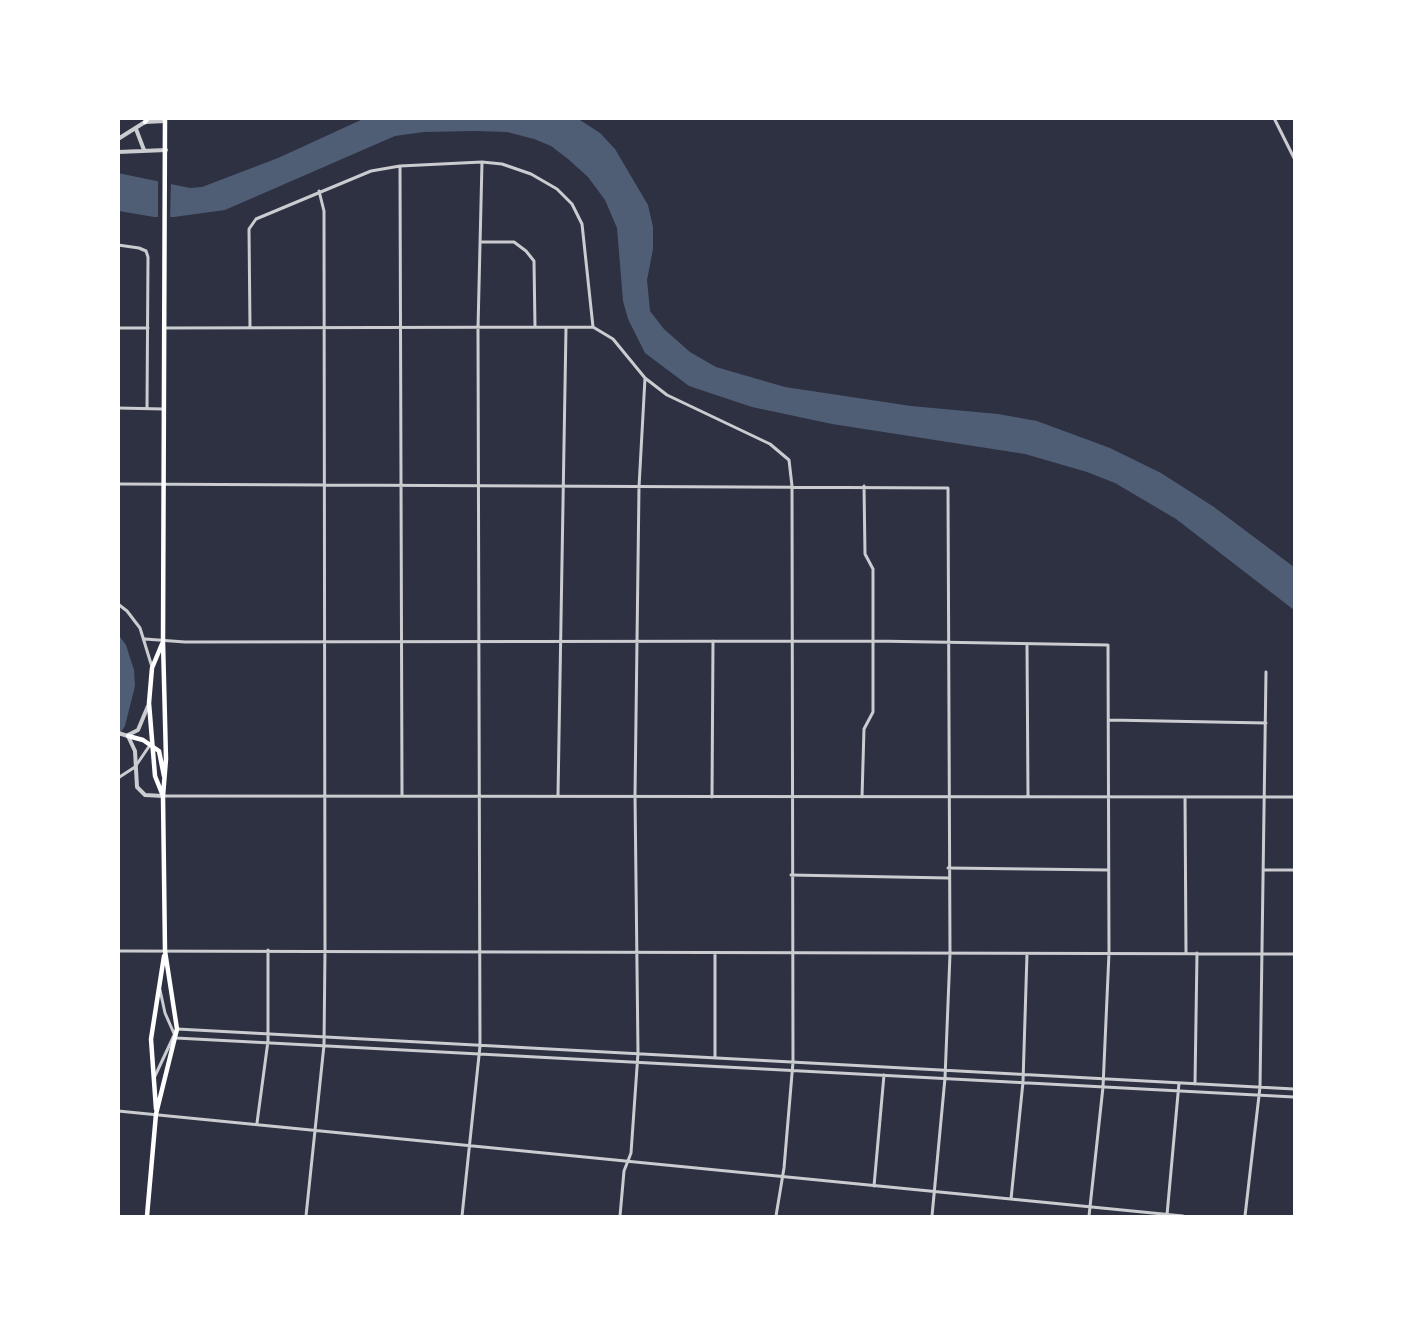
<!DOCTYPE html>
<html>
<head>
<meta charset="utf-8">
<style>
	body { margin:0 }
	#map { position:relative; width:1413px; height:1335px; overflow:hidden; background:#2d3142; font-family:Manrope,sans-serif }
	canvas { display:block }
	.frame { position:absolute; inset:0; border:120px solid #fff; pointer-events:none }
</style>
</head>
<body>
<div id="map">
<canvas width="1413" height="1335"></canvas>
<div class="frame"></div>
</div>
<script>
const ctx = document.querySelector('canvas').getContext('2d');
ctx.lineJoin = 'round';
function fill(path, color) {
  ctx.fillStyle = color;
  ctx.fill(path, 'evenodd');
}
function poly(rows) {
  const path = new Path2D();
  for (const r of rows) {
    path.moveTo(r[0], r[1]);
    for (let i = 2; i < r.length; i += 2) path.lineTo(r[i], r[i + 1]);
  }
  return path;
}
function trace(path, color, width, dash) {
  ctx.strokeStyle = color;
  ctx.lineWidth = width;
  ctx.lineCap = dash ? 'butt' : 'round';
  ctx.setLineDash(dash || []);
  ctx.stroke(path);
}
const water = poly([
	[363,119,580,120,600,133,615,149,648,205,653,227,653,249,647,280,650,311,664,329,690,352,716,367,785,387,911,406,998,414,1037,421,1110,448,1161,473,1214,507,1294,567,1294,610,1176,519,1115,483,1087,472,1025,454,832,424,752,407,689,386,645,353,628,319,623,301,617,228,605,200,588,177,568,159,551,146,534,139,507,132,475,131,424,132,395,136,225,210,174,217,154,217,119,211,118,173,190,188,202,187,278,158],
	[118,634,126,645,134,670,135,686,125,726,119,735]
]);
const pier = poly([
	[158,179,171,181,170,220,158,220]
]);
const minor = poly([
	[1274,118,1294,158],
	[400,166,402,795],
	[480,242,514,242,526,251,534,261,535,327],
	[118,245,139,248,146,251,148,257,147,408],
	[250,327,249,229,256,219,371,171,400,166,482,162,502,164,531,174,557,189,572,204,582,224,593,327],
	[593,327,613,339,645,378,667,395,770,444,789,460,792,486,793,1062,784,1168,776,1216],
	[118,328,148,328],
	[165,328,593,327],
	[118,408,164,409],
	[118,484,948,488,950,954,945,1078,932,1216],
	[118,604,127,611,140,628,152,667],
	[145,639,185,642,874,641,1108,645,1109,953,1103,1087,1089,1216],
	[1027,644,1028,797],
	[1109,720,1266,723],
	[118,778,135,767,150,745],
	[558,795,566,328],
	[163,796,1294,797],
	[712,797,713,641],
	[862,797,864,729,873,712,873,569,865,554,864,486],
	[1185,797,1186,953],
	[948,868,1108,870],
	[1263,870,1294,870],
	[791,875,948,878],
	[118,951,1294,954],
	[160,990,165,1013,176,1038,1294,1097],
	[715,1058,715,953],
	[155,1076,177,1029,1294,1089],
	[1195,1084,1197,953],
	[118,1111,1183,1216],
	[257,1123,268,1041,268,950],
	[874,1186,884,1075],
	[1011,1199,1023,1082,1027,954],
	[1167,1215,1179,1083],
	[306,1216,324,1045,325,950,324,211,319,191],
	[462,1216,480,1046,478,328,482,162],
	[620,1216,624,1171,631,1153,638,1053,635,795,639,487,645,378],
	[1245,1216,1260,1087,1266,672]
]);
const tertiary = poly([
	[136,129,144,150],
	[118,139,145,122,165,121],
	[118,152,166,150],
	[118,733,128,736],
	[128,735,138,730,148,706],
	[128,736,135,751,137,787,145,795,163,796]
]);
const secondary = poly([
	[145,122,148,118],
	[162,644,152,668,149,703,155,776,163,796],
	[128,736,143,740,159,751,164,776],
	[156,1109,151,1039,164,956],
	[147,1216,156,1114,177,1029,165,951,163,796,166,759,163,642,165,118]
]);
fill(water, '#4f5d75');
fill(pier, '#2d3142');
trace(minor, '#caccd0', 3);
trace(tertiary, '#caccd0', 4);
trace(secondary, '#fff', 4.5);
</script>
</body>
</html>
